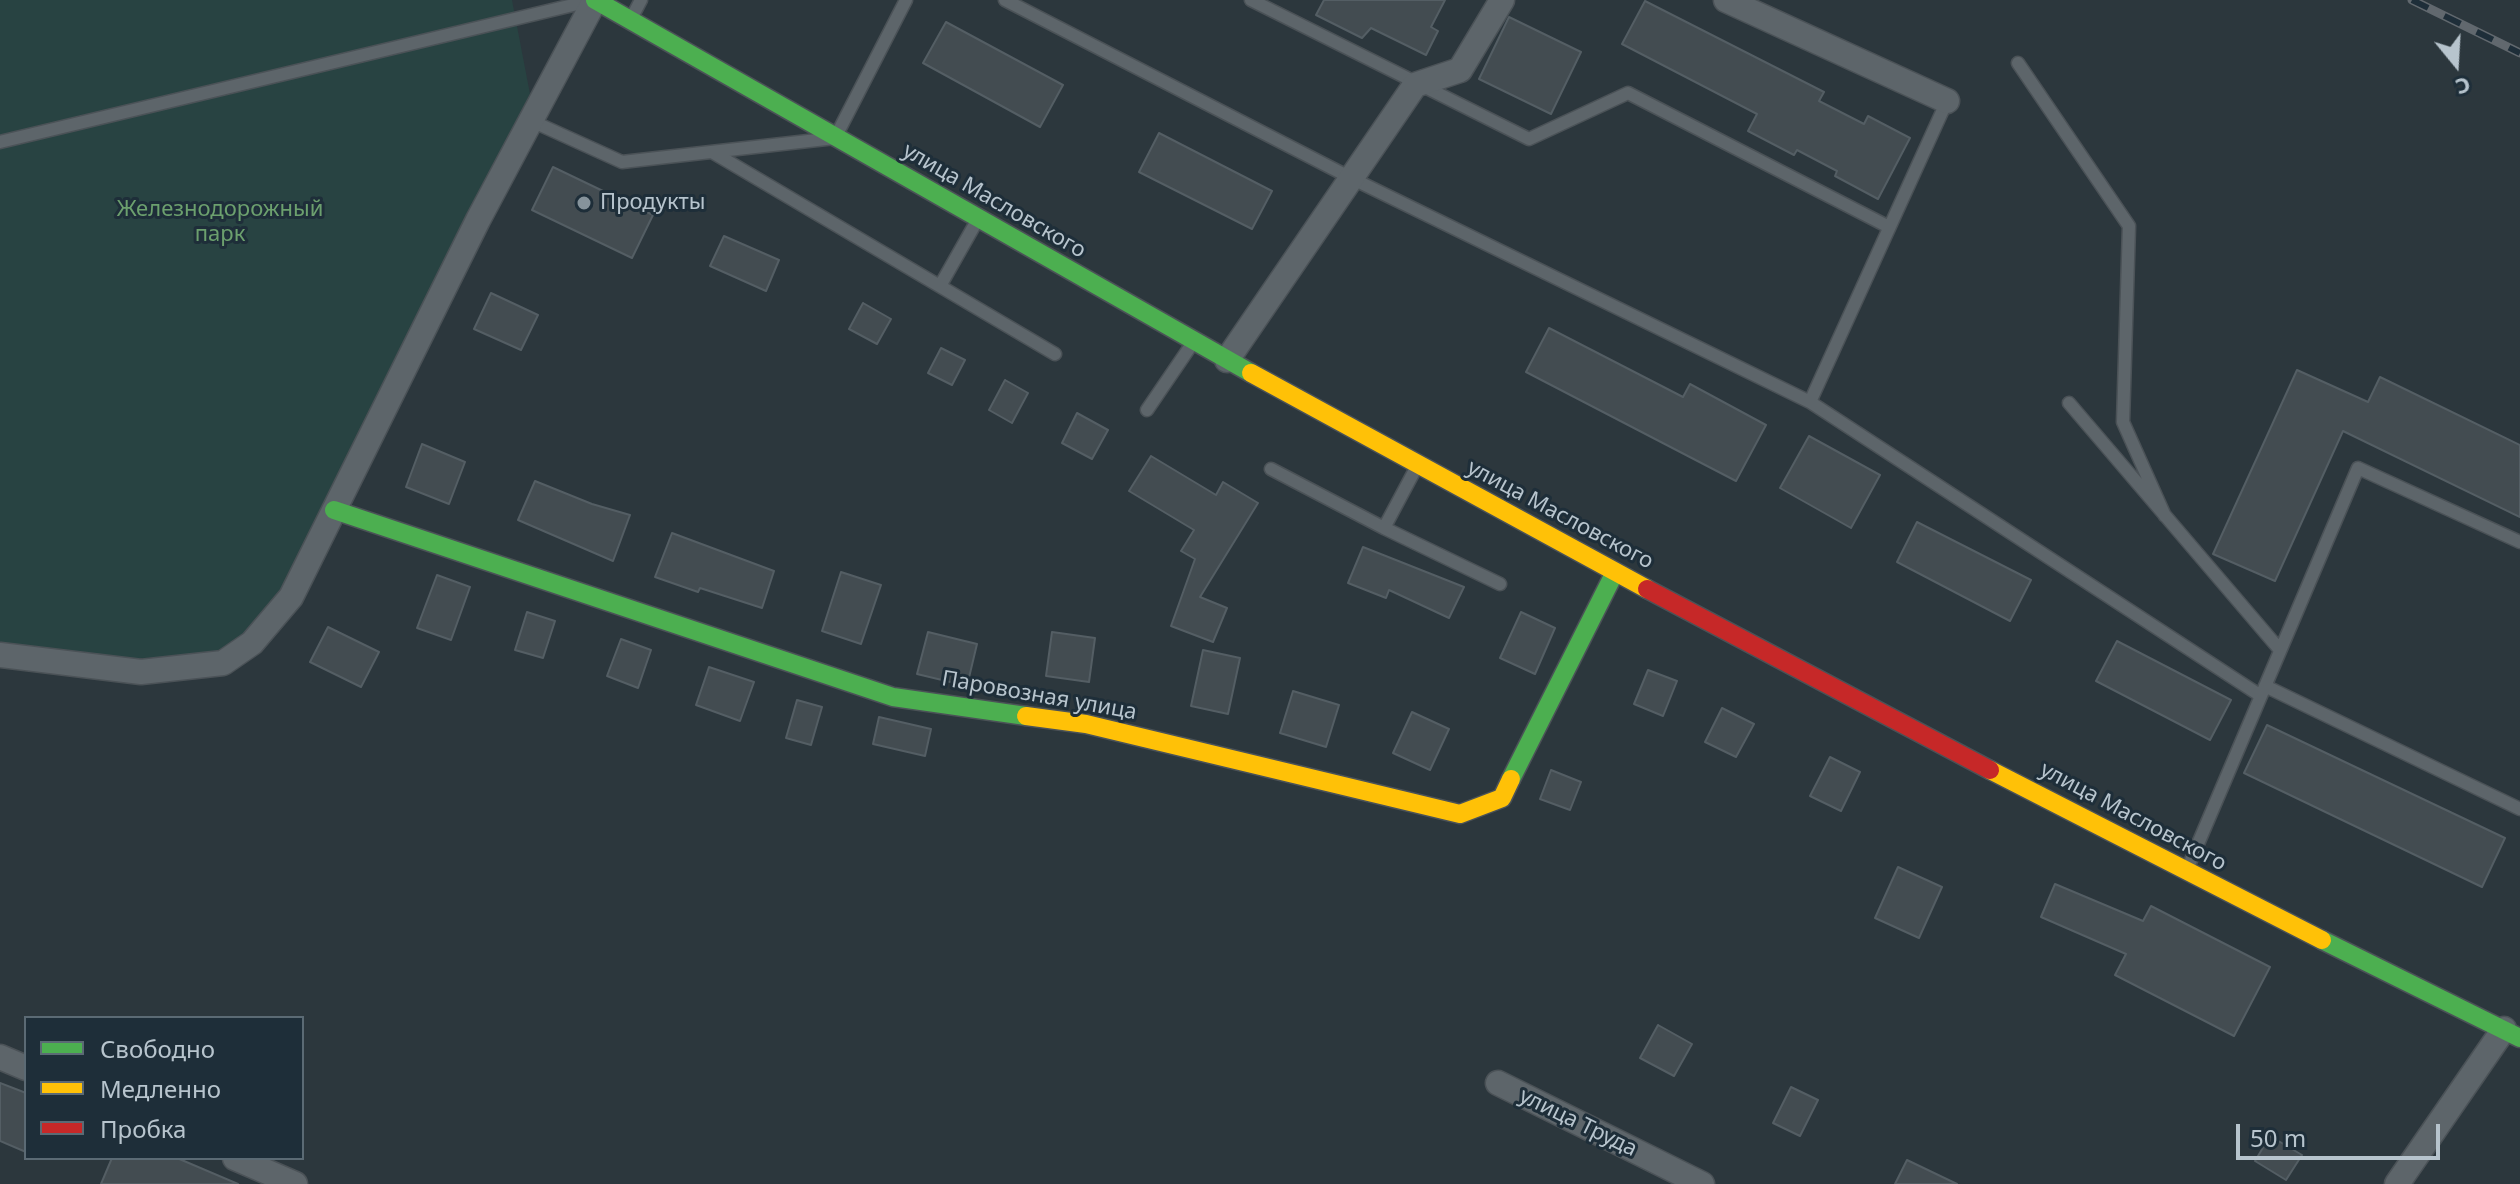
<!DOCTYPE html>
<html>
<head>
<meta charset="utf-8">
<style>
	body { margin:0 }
	#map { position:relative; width:2520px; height:1184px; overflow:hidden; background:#2c373d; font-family:"Noto Sans",sans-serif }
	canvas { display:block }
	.legend { position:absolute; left:24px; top:1016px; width:280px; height:144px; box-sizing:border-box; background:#1e2e39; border:2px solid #5b6a74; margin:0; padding:10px 14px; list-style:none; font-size:24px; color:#b7c4cd }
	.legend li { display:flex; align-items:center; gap:16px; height:40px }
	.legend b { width:40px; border:2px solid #5b6a74 }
	.north { position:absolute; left:2416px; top:24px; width:80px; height:80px; -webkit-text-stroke:6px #1e2e39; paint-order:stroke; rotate:162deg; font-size:22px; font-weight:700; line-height:32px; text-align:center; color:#b7c4cd }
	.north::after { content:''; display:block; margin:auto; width:28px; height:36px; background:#b7c4cd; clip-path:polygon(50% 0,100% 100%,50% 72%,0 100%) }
	.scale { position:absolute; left:2236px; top:1124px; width:204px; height:36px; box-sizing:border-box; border:4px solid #b7c4cd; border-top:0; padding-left:10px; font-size:24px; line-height:28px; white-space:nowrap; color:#b7c4cd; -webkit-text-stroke:6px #1e2e39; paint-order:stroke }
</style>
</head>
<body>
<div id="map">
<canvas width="2520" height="1184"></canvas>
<ul class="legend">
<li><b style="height:10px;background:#4caf50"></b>Свободно</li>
<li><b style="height:10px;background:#ffc107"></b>Медленно</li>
<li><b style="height:10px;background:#c62828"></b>Пробка</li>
</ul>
<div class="north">С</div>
<div class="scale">50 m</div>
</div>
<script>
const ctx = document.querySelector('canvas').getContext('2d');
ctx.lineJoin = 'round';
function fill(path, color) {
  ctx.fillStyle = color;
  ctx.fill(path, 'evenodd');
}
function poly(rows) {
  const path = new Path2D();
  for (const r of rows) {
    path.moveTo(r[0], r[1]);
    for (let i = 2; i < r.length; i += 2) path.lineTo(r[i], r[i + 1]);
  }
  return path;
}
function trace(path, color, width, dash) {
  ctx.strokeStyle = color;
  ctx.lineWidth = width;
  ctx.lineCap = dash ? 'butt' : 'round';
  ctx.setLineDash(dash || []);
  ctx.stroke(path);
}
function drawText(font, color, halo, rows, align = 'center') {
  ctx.font = font + ' "Noto Sans",sans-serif';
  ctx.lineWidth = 6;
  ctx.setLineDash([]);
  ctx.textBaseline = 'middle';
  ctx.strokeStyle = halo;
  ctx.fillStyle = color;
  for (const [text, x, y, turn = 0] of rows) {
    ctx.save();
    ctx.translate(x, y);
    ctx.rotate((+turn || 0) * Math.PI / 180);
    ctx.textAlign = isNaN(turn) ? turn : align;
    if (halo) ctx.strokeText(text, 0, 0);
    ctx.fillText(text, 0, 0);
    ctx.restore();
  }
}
const green = poly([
	[0,0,512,0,530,94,285,589,252,628,211,656,106,659,0,644]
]);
const building = poly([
	[1324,0,1445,0,1431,27,1438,31,1426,55,1371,28,1362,38,1316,15,1324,0],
	[1645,1,1824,92,1819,101,1864,124,1868,116,1910,138,1878,199,1835,176,1837,171,1797,150,1794,155,1748,131,1757,114,1622,44,1645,1],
	[1509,17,1581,52,1551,114,1479,79,1509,17],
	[946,22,1063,85,1040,127,923,63,946,22],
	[1159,133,1272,191,1252,229,1139,172,1159,133],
	[553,167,653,215,632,258,532,210,553,167],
	[724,236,779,260,766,291,710,266,724,236],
	[491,293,538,315,521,350,474,329,491,293],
	[863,303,891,319,877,344,849,329,863,303],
	[1549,328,1683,397,1690,384,1766,425,1736,481,1526,372,1549,328],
	[941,348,965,360,952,385,928,373,941,348],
	[2297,370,2368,402,2380,377,2520,445,2520,517,2343,431,2275,581,2213,554,2297,370],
	[1005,380,1028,393,1012,423,989,410,1005,380],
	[1077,413,1108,430,1092,459,1062,443,1077,413],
	[1809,436,1880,475,1851,528,1780,488,1809,436],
	[422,444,465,462,449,504,406,487,422,444],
	[1151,456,1216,495,1223,482,1258,503,1200,597,1227,608,1213,642,1171,626,1195,559,1181,551,1194,530,1129,491,1151,456],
	[535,481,592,504,630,515,613,561,518,520,535,481],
	[1917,522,2031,580,2010,621,1897,562,1917,522],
	[672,533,774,571,762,608,700,588,698,592,655,577,672,533],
	[1363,547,1464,587,1449,618,1389,590,1386,598,1348,583,1363,547],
	[841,572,881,585,861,644,822,631,841,572],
	[437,575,470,587,451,640,417,628,437,575],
	[527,612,555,621,543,658,515,650,527,612],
	[1521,612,1555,628,1535,674,1500,658,1521,612],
	[328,627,379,652,361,687,310,662,328,627],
	[928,632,977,644,967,686,917,674,928,632],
	[1052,632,1095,638,1089,682,1046,676,1052,632],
	[621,639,651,650,638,688,607,676,621,639],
	[2117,641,2231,700,2210,740,2096,681,2117,641],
	[1203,650,1240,658,1228,714,1191,706,1203,650],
	[709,667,754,682,740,721,696,705,709,667],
	[1648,670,1677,681,1663,716,1634,704,1648,670],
	[1293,691,1339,705,1326,747,1280,733,1293,691],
	[797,700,822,707,811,745,786,738,797,700],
	[1722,708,1754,724,1736,757,1705,742,1722,708],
	[1412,712,1449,729,1430,770,1393,753,1412,712],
	[879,717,931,729,925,756,873,744,879,717],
	[2267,725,2505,838,2482,887,2244,773,2267,725],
	[1830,757,1860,772,1841,811,1810,796,1830,757],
	[1551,770,1581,782,1570,810,1540,799,1551,770],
	[1898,867,1942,887,1919,938,1875,918,1898,867],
	[2055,884,2143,921,2151,906,2270,967,2234,1036,2115,975,2126,954,2041,917,2055,884],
	[1658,1025,1692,1044,1674,1076,1640,1058,1658,1025],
	[0,1083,26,1093,26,1152,0,1141,0,1083],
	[1791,1087,1818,1100,1800,1136,1773,1123,1791,1087],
	[2270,1136,2302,1155,2286,1180,2255,1161,2270,1136],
	[112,1158,177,1158,238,1184,101,1184,112,1158],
	[1907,1160,1957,1184,1895,1184,1907,1160]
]);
const lane = poly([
	[1005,0,1351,178,1810,402,1947,101],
	[1251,0,1529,139,1628,93,1889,227],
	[631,19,641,0],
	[2018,63,2129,226,2123,422,2165,516],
	[536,123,622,162,835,138,906,0],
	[0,142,594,0],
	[712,152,1055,354],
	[940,286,978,219],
	[1810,402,2261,696],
	[2069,403,2280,650],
	[1147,410,1192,344],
	[1271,469,1384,528,1416,468],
	[1384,528,1500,584],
	[2265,686,2520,809],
	[2186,872,2358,468,2520,542]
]);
const street = poly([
	[1726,0,1947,101],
	[1227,360,1415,85,1460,70,1502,0],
	[0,655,141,672,223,663,252,643,291,597,478,220,595,0],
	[0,1057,26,1068],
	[1498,1083,1702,1184],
	[235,1158,295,1184],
	[2397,1184,2504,1029]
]);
const fast = poly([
	[595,0,1251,373],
	[334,510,893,697,1026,716],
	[1511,779,1615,572],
	[2322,940,2520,1038]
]);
const slow = poly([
	[1251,373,1647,589],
	[1026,716,1086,724,1460,814,1502,798,1511,779],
	[1990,770,2322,940]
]);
const jam = poly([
	[1647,589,1990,770]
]);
const rail = poly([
	[2412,0,2520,53]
]);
const markers = [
	[584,203,8,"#86939b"]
];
const streetNames = [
	["улица Масловского",994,201,30],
	["улица Масловского",1560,515,28],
	["Паровозная улица",1039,696,10],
	["улица Масловского",2133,817,28],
	["улица Труда",1578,1123,26]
];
const poiNames = [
	["Продукты",600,203]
];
const parkNames = [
	["Железнодорожный",220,210],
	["парк",220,235]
];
fill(green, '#284342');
fill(building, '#434c51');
trace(building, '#545e64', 2);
trace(lane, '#4b5257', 15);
trace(street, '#4b5257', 27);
trace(fast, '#4b5257', 21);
trace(slow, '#4b5257', 21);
trace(jam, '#4b5257', 21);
trace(lane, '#5d656a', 12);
trace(street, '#5d656a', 24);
trace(fast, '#4caf50', 18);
trace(slow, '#ffc107', 18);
trace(jam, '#c62828', 18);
trace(rail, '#61686e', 9);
trace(rail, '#1e2e39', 6, [18]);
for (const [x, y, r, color] of markers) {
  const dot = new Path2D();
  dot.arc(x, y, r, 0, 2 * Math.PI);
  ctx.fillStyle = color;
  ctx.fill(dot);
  trace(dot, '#1e2e39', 3);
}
drawText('22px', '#b7c4cd', '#1e2e39', streetNames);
drawText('22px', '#b7c4cd', '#1e2e39', poiNames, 'left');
drawText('22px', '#6ca06e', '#1e2e39', parkNames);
</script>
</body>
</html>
